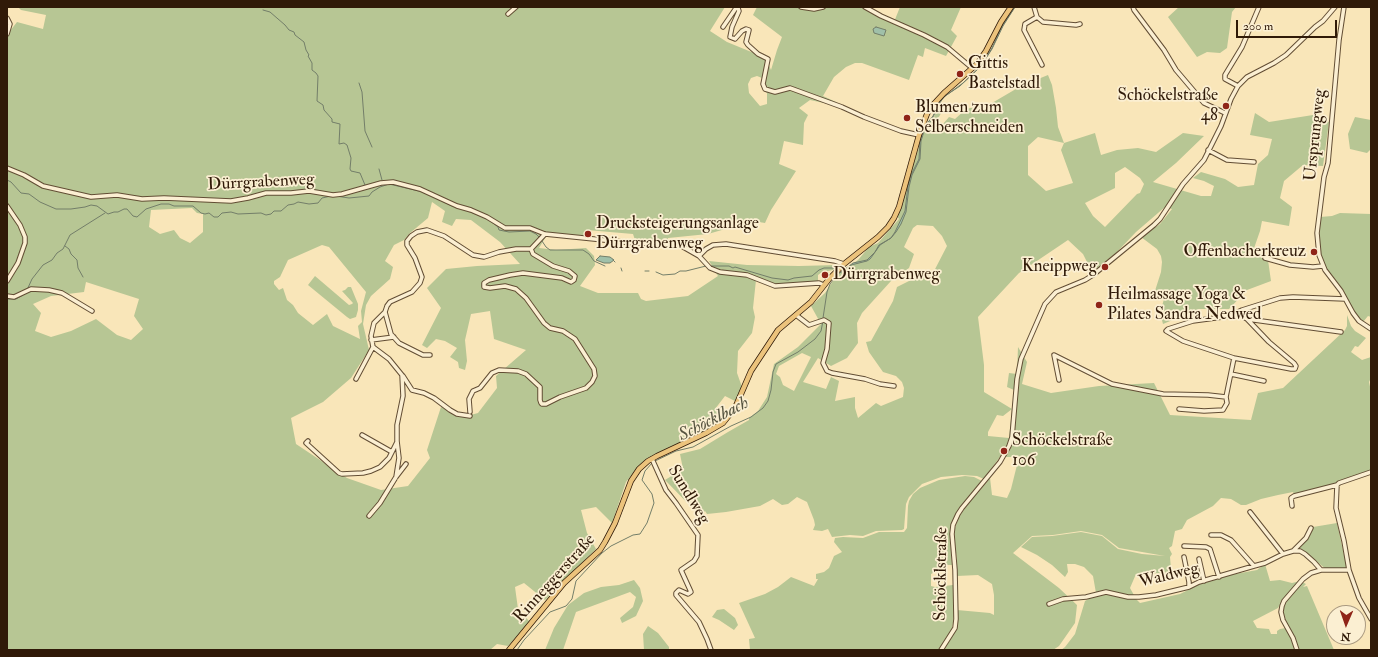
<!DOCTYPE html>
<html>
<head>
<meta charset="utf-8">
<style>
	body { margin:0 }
	#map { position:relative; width:1378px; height:657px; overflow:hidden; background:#f9e6b9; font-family:"IM FELL Double Pica",serif }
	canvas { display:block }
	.frame { position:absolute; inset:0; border:8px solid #301a08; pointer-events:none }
	.north { position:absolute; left:1326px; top:605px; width:40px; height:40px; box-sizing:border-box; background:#fbefd2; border:1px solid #aa9a81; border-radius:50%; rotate:182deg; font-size:11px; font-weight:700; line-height:16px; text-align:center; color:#301a08 }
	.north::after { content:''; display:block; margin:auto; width:14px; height:18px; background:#8f2418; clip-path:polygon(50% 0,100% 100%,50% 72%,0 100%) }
	.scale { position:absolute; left:1236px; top:20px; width:101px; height:18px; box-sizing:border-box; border:2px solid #301a08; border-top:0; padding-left:5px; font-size:12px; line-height:14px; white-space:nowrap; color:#301a08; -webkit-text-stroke:3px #fbefd2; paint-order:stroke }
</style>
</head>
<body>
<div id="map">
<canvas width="1378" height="657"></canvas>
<div class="frame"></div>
<div class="north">N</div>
<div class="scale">200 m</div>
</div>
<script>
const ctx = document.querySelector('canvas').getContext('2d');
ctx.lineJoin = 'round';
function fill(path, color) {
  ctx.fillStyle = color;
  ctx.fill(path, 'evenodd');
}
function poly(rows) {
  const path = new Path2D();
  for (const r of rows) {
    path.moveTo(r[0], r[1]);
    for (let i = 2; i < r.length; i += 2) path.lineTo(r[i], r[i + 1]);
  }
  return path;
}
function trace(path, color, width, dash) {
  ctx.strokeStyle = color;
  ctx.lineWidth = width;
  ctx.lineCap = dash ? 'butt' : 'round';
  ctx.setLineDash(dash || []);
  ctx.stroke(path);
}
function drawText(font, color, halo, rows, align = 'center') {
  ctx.font = font + ' "IM FELL Double Pica",serif';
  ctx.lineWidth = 3.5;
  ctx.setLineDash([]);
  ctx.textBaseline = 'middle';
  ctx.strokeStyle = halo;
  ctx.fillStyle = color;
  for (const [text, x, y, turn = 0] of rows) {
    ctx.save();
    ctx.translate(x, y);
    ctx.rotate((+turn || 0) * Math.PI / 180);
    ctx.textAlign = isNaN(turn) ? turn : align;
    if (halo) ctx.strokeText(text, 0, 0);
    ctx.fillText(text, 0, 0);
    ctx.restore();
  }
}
const green = poly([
	[18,7,725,7,710,31,727,42,766,58,771,70,777,50,782,37,753,15,757,7,864,7,894,22,900,7,961,7,951,30,957,36,946,56,925,48,923,57,918,55,909,80,862,63,855,63,846,67,834,77,823,96,836,102,838,106,810,100,799,108,808,115,804,123,803,145,784,141,779,164,796,171,771,210,765,223,753,221,708,234,668,238,667,243,636,243,633,234,587,230,583,238,547,235,539,248,556,250,586,248,594,256,595,265,580,286,598,293,638,293,641,299,646,301,688,296,718,276,716,273,738,275,756,280,753,308,755,317,752,333,738,351,737,373,742,387,738,409,735,405,735,401,725,396,715,409,724,418,703,433,637,468,626,482,612,523,596,507,581,510,587,533,596,549,545,600,524,583,515,587,518,609,530,622,508,646,497,644,490,650,7,650,7,30,10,31,17,22,43,29,46,15,21,10],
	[757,76,762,78,764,91,767,93,767,104,760,106,749,93,748,84,751,78],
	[432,202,445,211,442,222,452,226,456,219,471,220,500,242,520,264,477,266,446,269,427,288,441,308,422,345,427,348,436,339,445,341,457,348,450,357,458,362,459,368,465,370,467,361,465,340,471,314,490,311,494,339,526,350,496,376,497,388,478,413,463,417,441,407,427,450,430,458,408,486,381,490,347,478,296,444,291,418,323,402,351,378,369,350,363,324,366,305,371,296,390,279,393,267,385,261,394,245,404,240,410,233,428,218],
	[192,208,197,213,203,214,203,232,190,243,180,238,174,230,160,234,149,227,151,210],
	[322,245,329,247,366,292,361,311,362,322,358,326,360,339,333,326,327,314,313,325,298,313,293,305,287,300,283,288,279,290,274,284,274,281,280,277,288,260],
	[86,282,139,299,134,316,143,329,131,340,117,335,96,319,71,331,51,337,35,331,41,313,33,304,51,296,84,292],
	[1179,7,1236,7,1232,12,1227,48,1220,53,1207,52,1197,57,1168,17],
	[1048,75,1052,85,1056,108,1058,127,1064,143,1095,133,1101,155,1117,150,1138,148,1156,152,1183,133,1204,136,1176,163,1153,182,1201,196,1211,196,1214,186,1204,181,1193,178,1201,172,1225,179,1238,187,1254,185,1258,164,1268,155,1272,139,1250,135,1255,113,1269,122,1313,115,1329,122,1323,166,1303,165,1284,181,1280,198,1292,207,1289,226,1262,221,1260,231,1252,254,1268,260,1271,281,1247,290,1229,309,1199,309,1163,324,1160,313,1164,299,1154,294,1161,272,1162,262,1161,256,1157,249,1141,237,1160,224,1172,209,1165,207,1136,232,1116,253,1092,272,1083,254,1068,240,1019,273,978,317,984,365,984,392,1012,409,1014,390,1007,387,1009,373,1017,374,1018,347,1027,362,1022,384,1051,393,1099,386,1154,383,1170,415,1251,420,1258,393,1283,388,1345,330,1347,326,1347,315,1351,326,1355,331,1366,338,1358,347,1355,346,1351,352,1362,360,1371,357,1371,378,1369,382,1371,391,1371,470,1337,482,1333,485,1294,494,1293,492,1278,495,1261,499,1246,505,1241,505,1231,499,1221,498,1213,506,1187,520,1182,529,1175,531,1172,546,1169,548,1172,554,1170,557,1172,580,1165,573,1136,574,1130,588,1135,597,1112,592,1096,593,1093,576,1084,567,1075,564,1067,564,1068,572,1065,577,1052,565,1037,555,1021,547,1032,537,1052,536,1081,532,1102,536,1118,549,1142,554,1165,556,1119,548,1102,535,1081,531,1053,535,1032,536,1013,553,1059,588,1077,605,1075,623,1059,646,1053,650,943,650,956,629,957,610,990,613,994,615,994,595,992,584,978,575,957,576,957,560,954,538,955,528,959,517,964,509,990,478,992,495,1007,498,1011,489,1019,457,1005,457,1002,454,984,479,977,476,962,475,941,477,922,484,909,497,906,504,904,529,902,530,876,531,863,536,850,535,832,537,828,529,822,531,813,530,815,525,814,520,807,502,797,497,788,504,782,505,773,499,760,506,726,512,707,514,705,511,700,516,665,480,683,469,680,454,700,449,728,432,749,420,749,418,758,411,767,397,774,364,798,347,821,324,811,306,825,293,837,275,858,260,869,247,878,243,899,219,897,216,924,131,926,125,934,117,939,104,943,110,937,120,943,124,949,117,955,119,966,109,992,103,1021,86],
	[1038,137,1064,143,1061,150,1073,183,1046,191,1028,175,1028,146],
	[1125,167,1140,178,1144,184,1140,193,1137,194,1105,227,1093,216,1085,203,1115,188,1115,173],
	[917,225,933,226,942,236,947,246,932,275,917,277,897,287,893,301,871,341,866,342,869,352,883,372,896,376,902,382,904,388,903,397,881,406,876,403,858,418,855,408,855,397,835,401,839,381,831,377,826,389,803,382,818,358,831,366,847,358,858,343,857,323,862,313,891,281,909,268,914,254,904,247,913,228],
	[802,353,811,357,794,391,783,385,780,377,776,374,779,366],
	[1012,409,1009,438,988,436,988,432,997,415,1003,416],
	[1355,117,1371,120,1371,149,1367,153,1350,149,1348,134],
	[1340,213,1371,214,1371,317,1368,316,1363,322,1354,313,1343,290,1324,265,1320,250,1319,226,1320,217,1332,216],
	[709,261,747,265,799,266,838,265,838,266,833,270,822,272,818,275,818,281,774,284,758,278,735,272,714,269],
	[315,276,349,305,352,304,353,303,342,291,345,290,348,287,351,287,358,304,358,310,356,317,350,319,347,317,308,285],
	[965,476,974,477,982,481,953,521,950,535,952,565,947,565,931,574,931,586,935,587,953,585,954,616,952,629,939,650,750,650,749,639,755,638,739,603,765,594,778,587,791,577,814,586,818,579,816,579,816,574,824,572,829,568,834,556,842,552,834,542,835,538,843,537,863,538,879,532,904,532,907,528,908,506,909,501,913,494,920,488,939,480],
	[1337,523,1347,568,1326,569,1298,547,1306,539,1313,527],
	[1265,564,1270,581,1280,580,1292,583,1300,581,1306,584,1303,587,1307,586,1334,650,1311,650,1310,649,1299,650,1297,643,1286,621,1284,615,1284,606,1287,600,1292,594,1282,601,1278,608,1253,621,1257,628,1269,629,1271,634,1277,634,1277,631,1280,629,1286,628,1291,638,1296,650,1277,649,1276,650,1061,650,1065,647,1075,634,1085,601,1094,596,1107,593,1136,599,1140,603,1180,594,1200,584,1235,574,1257,570],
	[634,580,640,588,643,601,636,616,622,623,620,618,633,607,636,597,630,592,576,612,563,650,545,650,554,628,568,605,584,593,601,587,619,585],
	[724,609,735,618,738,625,734,630,719,620,712,617,717,610],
	[648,626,658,633,669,647,669,650,644,650,643,634]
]);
const water = poly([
	[1015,7,1003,26,992,49,981,66,960,86,945,96,941,101,931,121,926,125,921,141,920,159,912,175,909,187,906,212,901,224,896,232,891,238,880,245,873,255,870,259,867,261,851,265,844,270,853,263,867,260,875,252,879,245,891,238,895,232,905,211,908,186,911,175,919,159,920,140,925,126,933,116,940,101,944,97,963,83,981,66,992,48,1002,26,1015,7],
	[876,27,886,30,884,36,874,33,873,29,876,27],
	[600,256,610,257,614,260,610,263,604,263,596,260,600,256]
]);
const stream = poly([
	[263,10,270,12,285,25,289,30,294,32,295,35,304,42,306,50,309,55,308,56,312,63,312,70,316,73,318,76,317,101,323,105,324,110,332,119,332,122,340,124,339,144,344,143,347,145,351,158,350,169,351,171,360,173,365,185],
	[359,83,362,92,365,131,372,147],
	[379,169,382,180],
	[7,180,11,182,21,193,29,194,40,202,56,209,71,209,85,207,91,205,97,206,108,214,114,212,118,212,124,209,127,209,133,216,137,217,146,209,161,204,169,204,174,206,193,206,201,213,205,214,209,213,214,217,218,217,222,213,231,212,238,214,261,213,266,215,271,214,274,211,281,211,288,205,294,204,298,202,309,204,318,203,322,198,331,196],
	[336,196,349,198,369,196,372,192,380,187,389,184,423,192],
	[442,201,452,206],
	[463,209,488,219,498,227,499,230,509,232,530,231,536,234,540,238],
	[542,241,546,247,550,250,583,250,589,254,594,261,605,266],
	[65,246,69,249,71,254,77,260,78,268,83,277],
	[613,260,615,262],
	[711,266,729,266,733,268,735,267,772,278,788,280,794,278,812,276,819,270,824,268,835,268],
	[621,268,622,271],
	[645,271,649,271],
	[656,272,663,275,675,274,680,271,686,271,706,266],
	[27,290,32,279,43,265,52,260,57,253,63,249,70,235,105,213],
	[7,299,16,299,23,295],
	[823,318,827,292,830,284,837,275,844,270],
	[655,461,676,451,693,447,731,426,751,417,763,408,768,401,771,390,773,372,776,364,798,352,815,339,821,331,823,321],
	[517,650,524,640,550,612,566,606,572,599,576,581,602,553,611,546,633,535,640,534,647,523,654,503,652,494,642,480,645,471,652,463]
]);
const minor = poly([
	[801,7,814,9,823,7],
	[865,7,881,16,924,35,947,47,972,68],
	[1034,7,1037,17,1025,24,1024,30,1042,65],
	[1133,7,1134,10,1164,50,1176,70,1204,103,1225,113],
	[1344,7,1339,40,1328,163,1324,177,1317,233,1319,255,1325,270,1341,291,1353,313,1359,321,1371,329],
	[508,14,516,7],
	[1037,17,1043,22,1076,25,1080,24],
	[7,18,10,24,7,34],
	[723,27,736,8,738,8,739,11,732,27,730,37,735,39,742,31,746,29,749,30,746,42,748,45,758,54,768,59,763,84,765,89,775,92,790,88,842,107,864,117,901,131,919,135],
	[1238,86,1225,79,1225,75,1242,47,1259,7],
	[1208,150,1227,160,1254,162],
	[7,168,24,175,43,186,91,197,117,195,142,199,164,198,231,201,248,198,266,193,291,193,309,191,333,195,342,194,381,183,393,182,420,189,457,206,471,210,487,217,505,228,530,228,545,234,633,243,678,244,699,256,710,268,720,272,747,275,775,286,819,283,824,285],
	[7,206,20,225,25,237,25,243,18,263,7,281],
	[699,256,706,249,713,245,726,244,835,261,844,264],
	[1265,258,1290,265,1313,267,1323,266],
	[7,296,14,297,31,289,49,290,62,293,92,311],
	[385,312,391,334,399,343,423,355,430,355],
	[1236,313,1247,319,1269,342,1294,363,1296,366,1295,369,1291,369,1234,358,1183,341,1166,331,1168,329,1193,321,1230,316,1242,310,1280,298,1293,297,1345,299],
	[796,315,809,325,824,320,829,323,827,349,823,363,827,371,832,373,865,379,880,384,894,386],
	[1247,319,1341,332],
	[371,340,394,337],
	[1231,374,1264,381],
	[403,376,412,390,424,393,434,398,450,410,457,414,470,416],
	[356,379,373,347],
	[1059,380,1054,355,1112,384,1163,394,1208,395,1226,397,1234,358],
	[1179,409,1204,411,1223,410,1227,403,1226,397],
	[470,412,469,399,473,391,480,388,492,373,499,370,518,371,526,374,540,387,540,400,541,403,542,404,546,404,560,397,586,388,592,382,595,376,594,369,575,339,563,331,550,328,544,323,526,298,516,289,505,286,490,288,484,287,484,283,489,280,510,275,523,273,562,278,571,282,574,280,575,276,569,271,553,266,533,254,531,249],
	[362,435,392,452],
	[308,441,306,443,339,473,342,474,363,473,371,471,380,467,389,458,397,442],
	[652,459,666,490,676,503,698,535,697,556,694,561,681,570,691,592,688,594,679,590,676,593,676,595,699,622,707,639,711,650],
	[396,477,399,458,397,441,397,425,403,396,402,375,389,359,373,347,371,336,374,323,385,312,387,306,390,302,412,292,420,283,422,277,415,258,407,245,407,241,411,236,417,232,427,230,444,236,473,255,484,257,499,252,516,249,531,249,545,234],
	[1337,485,1336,508,1344,541,1349,570,1359,598,1371,619],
	[1292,506,1291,498,1294,496,1337,485,1339,483,1371,472],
	[1250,512,1283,554],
	[369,516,380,503,396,477,406,464],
	[1211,535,1221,535,1231,540,1254,566],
	[1184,546,1206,547,1210,549,1219,577],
	[1293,551,1306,538,1311,528],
	[1184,557,1189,582,1189,587],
	[1199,559,1204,581],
	[1049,604,1063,599,1086,597,1106,592,1128,597,1139,597,1156,595,1189,587,1199,582,1254,566,1265,563,1283,554,1293,551,1300,551,1305,554,1314,562,1321,570,1349,570],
	[941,650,955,628,956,619,955,570,952,534,953,525,958,514,962,508,1000,462,1009,446,1012,437,1017,379,1021,359,1045,304,1056,292,1085,280,1093,275,1154,225,1160,219,1183,184,1204,160,1221,126,1231,99,1238,86,1247,77,1274,63,1286,55,1315,27,1323,21,1335,7],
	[1297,650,1293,638,1283,620,1281,612,1282,606,1284,601,1303,579,1311,573,1321,570]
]);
const major = poly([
	[509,650,564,583,600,550,605,542,615,523,631,481,639,469,648,461,657,456,706,433,723,423,735,408,751,371,778,330,811,302,829,279,844,264,878,237,888,227,894,218,899,207,919,135,927,114,931,107,944,93,977,64,986,51,1001,22,1011,7]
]);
const markers = [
	[960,74,4,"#8f2418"],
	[1226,106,4,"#8f2418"],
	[907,118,4,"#8f2418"],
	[588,234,4,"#8f2418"],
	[1314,252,4,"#8f2418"],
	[1105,267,4,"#8f2418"],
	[825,275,4,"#8f2418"],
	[1099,305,4,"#8f2418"],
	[1004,451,4,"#8f2418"]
];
const poiNames = [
	["Gittis",968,64],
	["Bastelstadl",968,84],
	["Schöckelstraße",1218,96,"right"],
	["48",1218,116,"right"],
	["Blumen zum",915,108],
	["Selberschneiden",915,128],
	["Drucksteigerungsanlage",596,224],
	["Dürrgrabenweg",596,244],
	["Offenbacherkreuz",1306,252,"right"],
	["Kneippweg",1097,267,"right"],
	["Dürrgrabenweg",833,275],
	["Heilmassage Yoga &",1107,295],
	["Pilates Sandra Nedwed",1107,315],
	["Schöckelstraße",1012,441],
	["106",1012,461]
];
const streetNames = [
	["Ursprungweg",1316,135,-84],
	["Dürrgrabenweg",261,183,-3],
	["Sundlweg",688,495,59],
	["Schöcklstraße",942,574,-89],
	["Waldweg",1169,576,-14],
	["Rinneggerstraße",555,579,-48]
];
const waterNames = [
	["Schöcklbach",714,420,-27]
];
fill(green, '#b7c694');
fill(water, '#a0c0a9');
trace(water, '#737e69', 1);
trace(stream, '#737e69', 1);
trace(minor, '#624d34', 5.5);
trace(major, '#301a08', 6);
trace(minor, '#fbefd2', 3.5);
trace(major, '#ecc37c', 4.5);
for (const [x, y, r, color] of markers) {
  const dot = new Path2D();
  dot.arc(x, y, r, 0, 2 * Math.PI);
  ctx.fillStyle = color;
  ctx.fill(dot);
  trace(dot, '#fbefd2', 1.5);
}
drawText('17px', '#301a08', '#fbefd2', poiNames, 'left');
drawText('17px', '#301a08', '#fbefd2', streetNames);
drawText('italic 18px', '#575440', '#fbefd2', waterNames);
</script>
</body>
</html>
